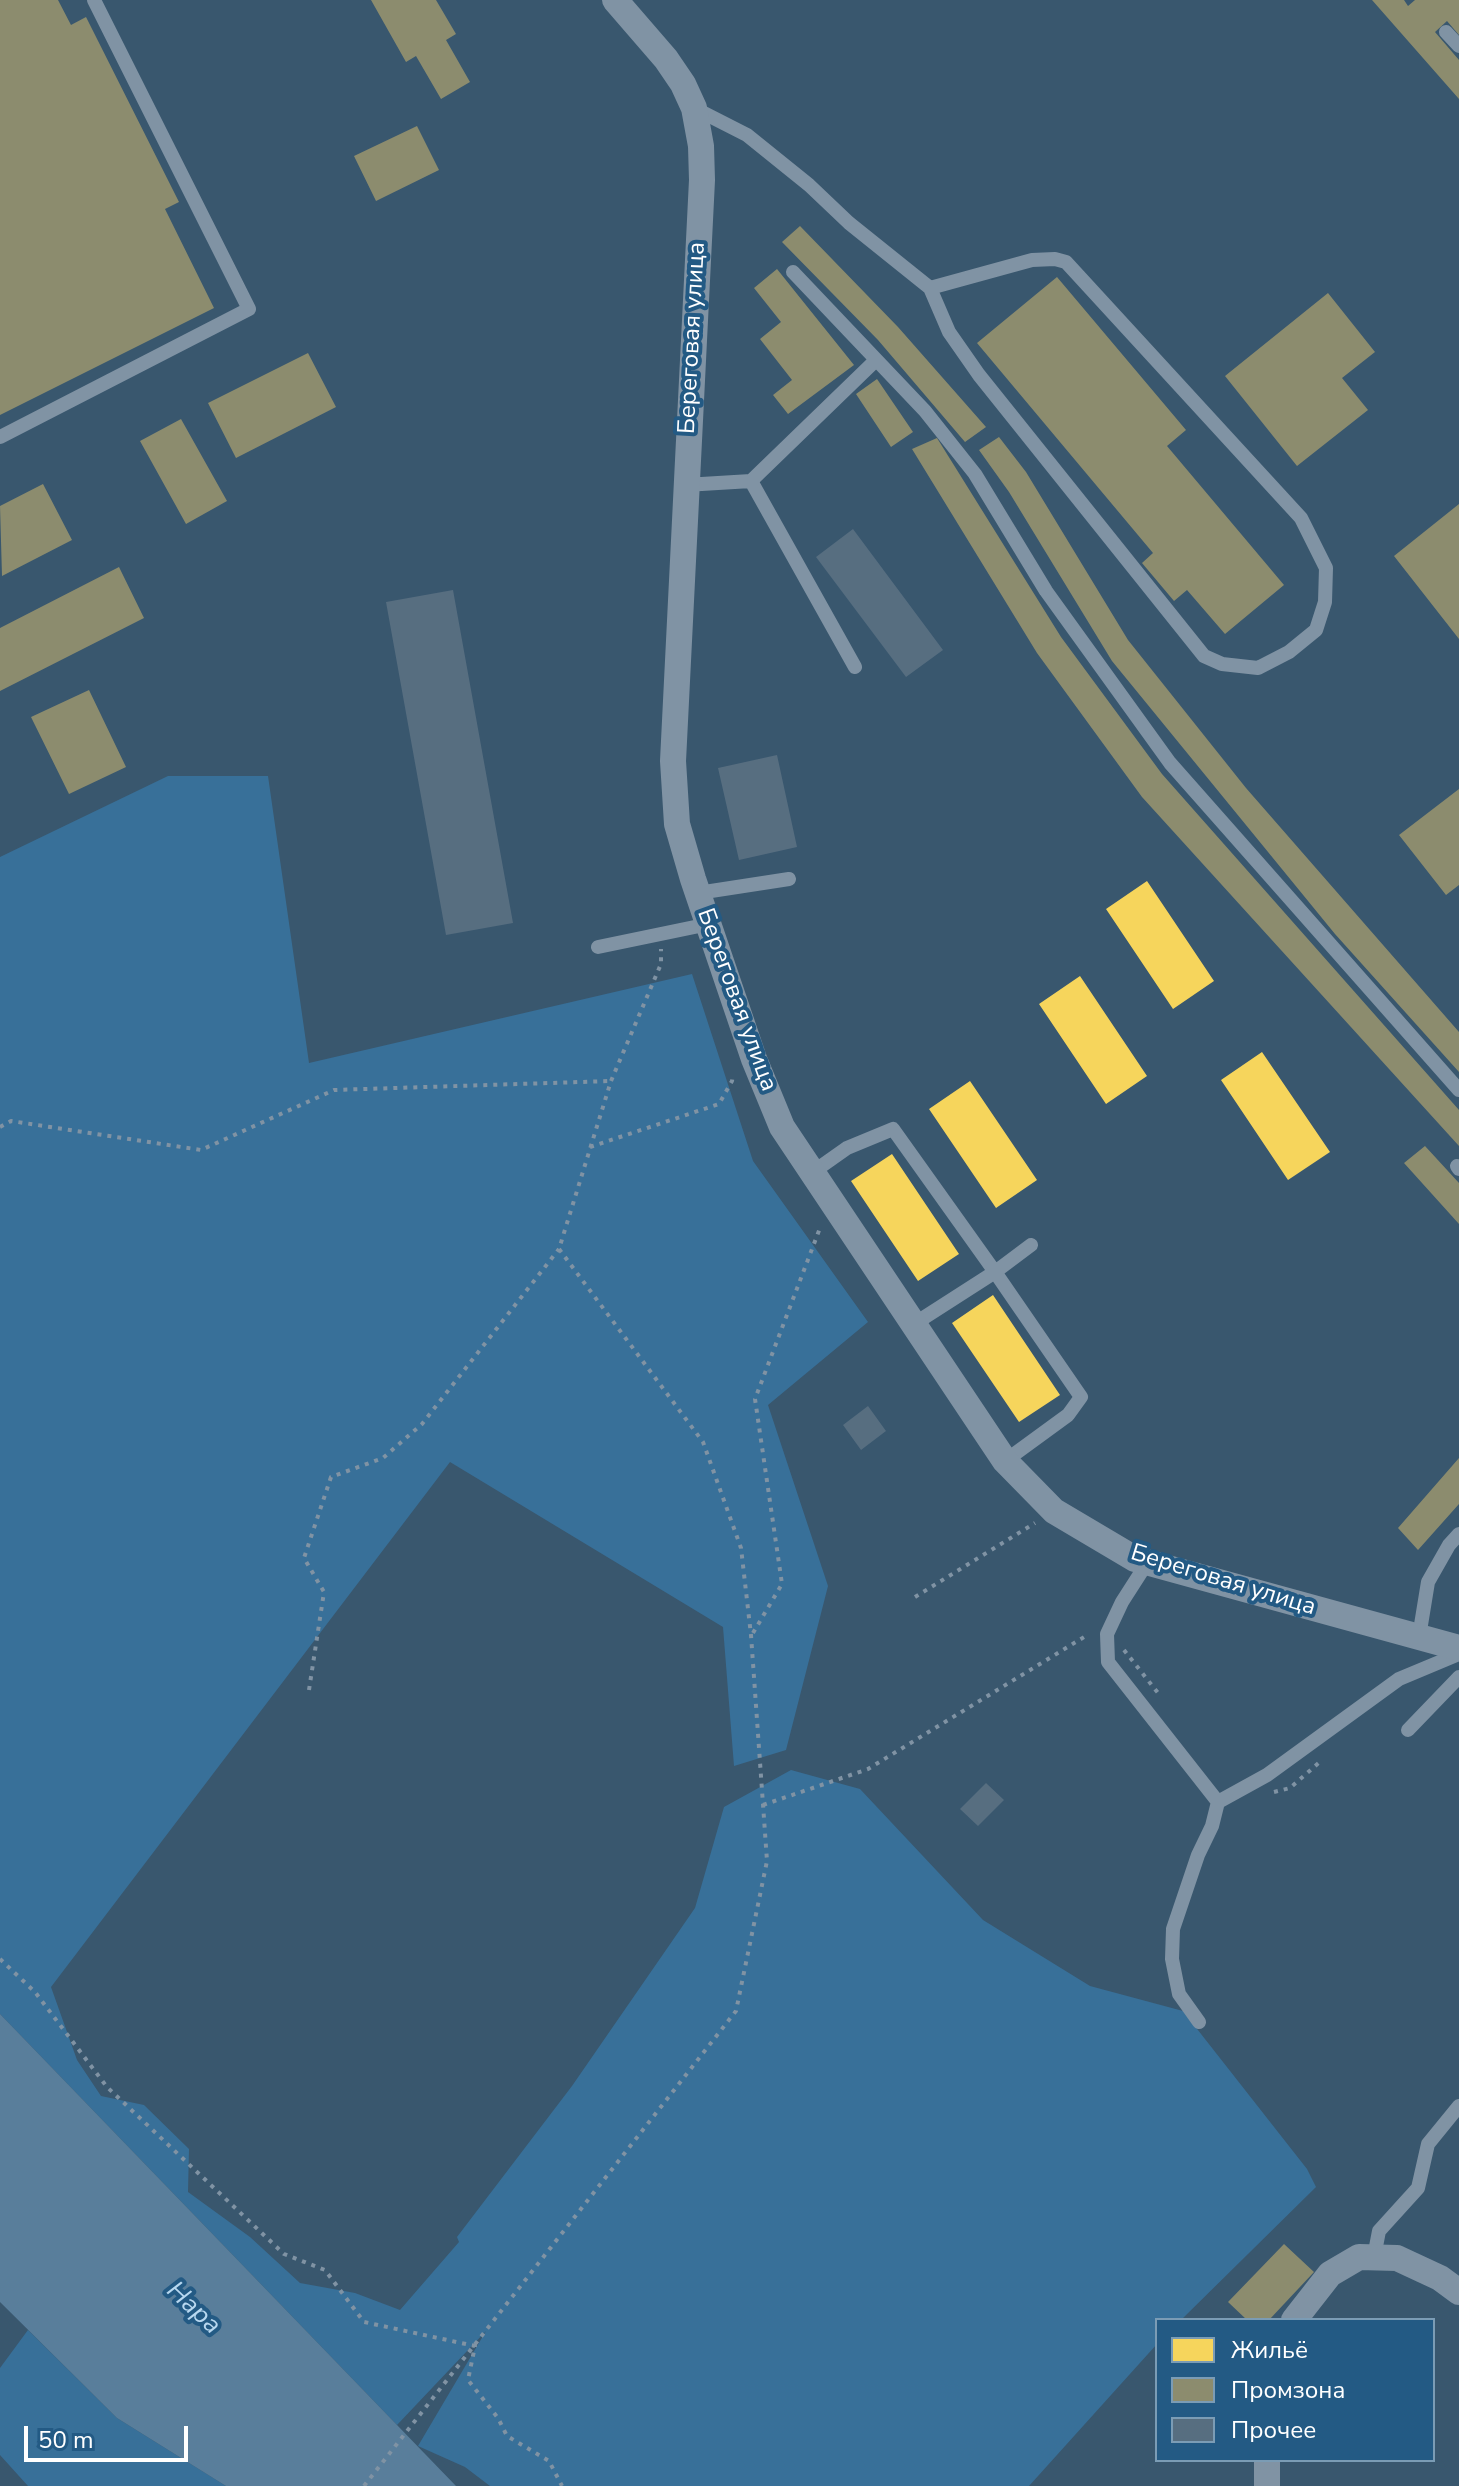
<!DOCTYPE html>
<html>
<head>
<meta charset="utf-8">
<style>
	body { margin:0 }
	#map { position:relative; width:1459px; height:2486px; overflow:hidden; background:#39576e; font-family:"Nunito Sans",sans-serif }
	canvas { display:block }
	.legend { position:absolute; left:1155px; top:2318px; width:280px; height:144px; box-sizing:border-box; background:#235a84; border:2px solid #7b9cb5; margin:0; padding:10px 14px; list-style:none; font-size:24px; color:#fff }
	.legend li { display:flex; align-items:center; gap:16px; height:40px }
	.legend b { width:40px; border:2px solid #7b9cb5 }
	.scale { position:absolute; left:24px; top:2426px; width:164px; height:36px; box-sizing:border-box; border:4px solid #fff; border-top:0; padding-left:10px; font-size:24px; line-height:28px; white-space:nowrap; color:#fff; -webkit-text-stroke:6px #235a84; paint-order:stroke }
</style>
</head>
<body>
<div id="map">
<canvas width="1459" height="2486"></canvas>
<ul class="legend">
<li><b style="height:22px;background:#f6d55c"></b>Жильё</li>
<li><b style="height:22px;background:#8c8c6e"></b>Промзона</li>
<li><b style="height:22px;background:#576e80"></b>Прочее</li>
</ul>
<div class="scale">50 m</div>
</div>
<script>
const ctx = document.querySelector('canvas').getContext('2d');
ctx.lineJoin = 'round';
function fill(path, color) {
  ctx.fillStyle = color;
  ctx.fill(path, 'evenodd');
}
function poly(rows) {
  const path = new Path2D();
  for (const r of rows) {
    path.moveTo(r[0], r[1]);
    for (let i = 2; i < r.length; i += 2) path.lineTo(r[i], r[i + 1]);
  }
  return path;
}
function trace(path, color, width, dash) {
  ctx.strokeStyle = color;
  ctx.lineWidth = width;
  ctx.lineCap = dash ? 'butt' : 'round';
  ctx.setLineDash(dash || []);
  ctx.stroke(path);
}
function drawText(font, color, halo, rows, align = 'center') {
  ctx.font = font + ' "Nunito Sans",sans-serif';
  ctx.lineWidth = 8;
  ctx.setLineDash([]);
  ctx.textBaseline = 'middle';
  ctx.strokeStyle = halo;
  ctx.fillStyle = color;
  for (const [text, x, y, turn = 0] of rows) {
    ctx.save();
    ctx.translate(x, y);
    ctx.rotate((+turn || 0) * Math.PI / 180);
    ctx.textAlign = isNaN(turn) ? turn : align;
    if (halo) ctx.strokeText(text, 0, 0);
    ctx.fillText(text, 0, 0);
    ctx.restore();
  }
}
const green = poly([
	[168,776,268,776,309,1063,692,974,753,1161,868,1322,768,1405,828,1586,786,1750,734,1766,723,1627,450,1462,51,1987,77,2060,101,2096,144,2105,189,2149,188,2192,250,2237,300,2283,355,2293,400,2310,459,2242,457,2237,572,2086,695,1908,724,1807,791,1770,860,1789,983,1920,1090,1986,1183,2011,1307,2169,1316,2187,1181,2320,1157,2320,1157,2344,1029,2486,490,2486,465,2467,418,2446,486,2331,397,2425,0,2014,0,857],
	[28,2330,117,2418,226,2486,28,2486,0,2455,0,2368]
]);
const water = poly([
	[0,2014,397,2425,456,2486,226,2486,117,2418,0,2302]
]);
const homes = poly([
	[1147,881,1214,981,1173,1009,1106,909],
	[1080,976,1147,1076,1106,1104,1039,1004],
	[1262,1052,1330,1152,1288,1180,1221,1080],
	[970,1081,1037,1180,996,1208,929,1109],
	[892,1154,959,1254,918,1281,851,1181],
	[993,1295,1060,1395,1019,1422,952,1323]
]);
const industry = poly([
	[0,0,58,0,71,25,86,17,179,202,165,209,214,308,0,415],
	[371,0,436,0,456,34,446,40,470,82,441,99,416,56,406,62],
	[1372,0,1404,0,1408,6,1415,0,1459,0,1459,35,1447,21,1435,32,1459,60,1459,99],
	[417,126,439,170,376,201,354,156],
	[800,226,898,327,986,427,965,442,878,340,782,242],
	[777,269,854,365,788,414,773,395,792,380,760,339,781,322,754,288],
	[1057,277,1186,430,1167,446,1284,585,1225,634,1187,590,1174,601,1142,563,1153,553,977,343],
	[1328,293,1375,352,1342,378,1368,410,1297,466,1225,376],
	[308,353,336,407,236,458,208,403],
	[877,379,913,432,891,447,856,394],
	[181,419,227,501,186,524,140,441],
	[999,437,1026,472,1128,640,1246,788,1459,1032,1459,1072,1335,934,1112,661,1009,492,979,450],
	[937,438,1061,637,1162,774,1459,1110,1459,1146,1142,797,1037,653,912,449],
	[43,484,72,540,2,576,0,506],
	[1459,504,1459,639,1394,556],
	[119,567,144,618,0,691,0,628],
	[89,690,126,767,69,794,31,717],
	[1459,789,1459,885,1446,895,1399,835],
	[1425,1146,1459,1183,1459,1224,1404,1163],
	[1459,1458,1459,1504,1418,1550,1398,1528],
	[1284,2244,1314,2272,1269,2320,1247,2320,1228,2302]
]);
const building = poly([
	[853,529,943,650,906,677,816,557],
	[453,590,513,923,446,935,386,602],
	[777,755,797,847,739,860,718,768],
	[868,1406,886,1431,861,1450,843,1425],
	[986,1783,1004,1800,978,1826,960,1809]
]);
const path = poly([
	[0,1127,11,1121,201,1150,334,1090,611,1081],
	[590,1147,719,1104,732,1081,733,1074],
	[915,1597,1035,1523],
	[753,1633,782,1584,755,1399,820,1228],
	[1124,1650,1158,1693],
	[309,1690,324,1592,304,1558,331,1477,383,1458,422,1424,559,1249],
	[1274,1792,1290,1788,1322,1760],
	[763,1805,868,1769,1089,1634],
	[0,1959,35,1992,107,2087,284,2254,325,2270,364,2322,475,2346,468,2380,498,2418,507,2436,549,2461,562,2486],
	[364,2486,736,2011,767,1861,751,1635,741,1548,703,1442,559,1249,611,1081,661,964,661,949]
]);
const lane = poly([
	[1446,32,1459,46],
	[694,108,747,135,809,185,849,223,930,288,949,332,979,375,1204,656,1222,664,1258,668,1289,652,1316,630,1325,602,1326,568,1301,518,1066,262,1055,259,1032,260,930,288],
	[793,272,925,411,975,474,1046,591,1170,763,1459,1090],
	[0,437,249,309,94,0],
	[751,481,855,667],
	[685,485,751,481,876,360],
	[698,893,789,879],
	[598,947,709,924],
	[1457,1166,1459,1169],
	[813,1172,847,1148,893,1129,995,1272,914,1324],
	[1005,1461,1068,1415,1081,1397,995,1272,1031,1245],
	[1147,1563,1122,1602,1107,1634,1108,1662,1218,1802],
	[1419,1637,1428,1582,1449,1545,1459,1534],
	[1408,1730,1459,1677],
	[1199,2022,1179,1994,1172,1959,1173,1929,1198,1855,1212,1826,1218,1802,1267,1775,1399,1679,1459,1654],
	[1374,2257,1379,2231,1418,2188,1428,2144,1459,2106]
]);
const street = poly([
	[615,0,666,59,683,84,694,108,701,146,702,180,673,761,677,824,693,879,754,1059,782,1127,1005,1461,1054,1511,1135,1559,1459,1648],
	[1294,2320,1330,2274,1359,2257,1397,2258,1440,2278,1459,2292],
	[1267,2486,1267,2460]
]);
const streetNames = [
	["Береговая улица",693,338,-87],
	["Береговая улица",736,1000,70],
	["Береговая улица",1223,1581,17]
];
const waterNames = [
	["Нара",193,2309,43]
];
fill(green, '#387099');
fill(water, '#597e9b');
fill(homes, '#f6d55c');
fill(industry, '#8c8c6e');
fill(building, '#576e80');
trace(path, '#8093a4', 4, [4, 6]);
trace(lane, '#8093a4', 14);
trace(street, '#8093a4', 26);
drawText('24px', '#fff', '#235a84', streetNames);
drawText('italic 26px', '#b8d8f0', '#235a84', waterNames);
</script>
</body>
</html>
